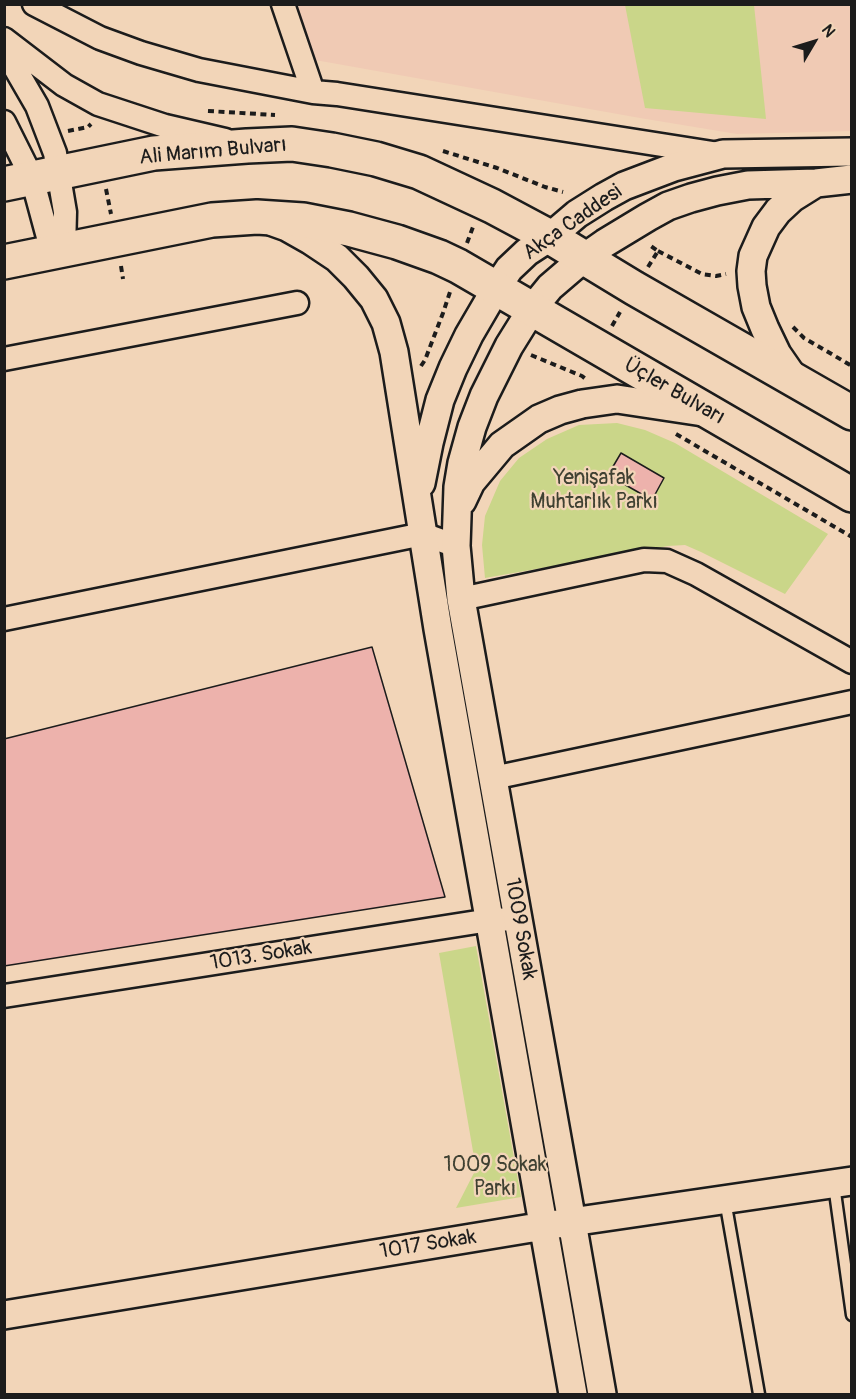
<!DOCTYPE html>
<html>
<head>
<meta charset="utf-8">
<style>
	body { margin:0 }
	#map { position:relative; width:856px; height:1399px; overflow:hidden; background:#f2d5b8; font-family:Pangolin,sans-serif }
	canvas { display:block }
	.frame { position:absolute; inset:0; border:6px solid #1c1c1c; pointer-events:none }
	.north { position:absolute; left:784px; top:12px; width:60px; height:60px; -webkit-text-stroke:4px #f2d5b8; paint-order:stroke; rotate:52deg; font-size:16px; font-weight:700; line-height:24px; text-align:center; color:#1c1c1c }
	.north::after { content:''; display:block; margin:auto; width:21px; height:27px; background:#1c1c1c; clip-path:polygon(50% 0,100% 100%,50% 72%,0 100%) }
</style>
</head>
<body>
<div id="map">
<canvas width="856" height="1399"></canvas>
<div class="frame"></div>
<div class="north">N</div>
</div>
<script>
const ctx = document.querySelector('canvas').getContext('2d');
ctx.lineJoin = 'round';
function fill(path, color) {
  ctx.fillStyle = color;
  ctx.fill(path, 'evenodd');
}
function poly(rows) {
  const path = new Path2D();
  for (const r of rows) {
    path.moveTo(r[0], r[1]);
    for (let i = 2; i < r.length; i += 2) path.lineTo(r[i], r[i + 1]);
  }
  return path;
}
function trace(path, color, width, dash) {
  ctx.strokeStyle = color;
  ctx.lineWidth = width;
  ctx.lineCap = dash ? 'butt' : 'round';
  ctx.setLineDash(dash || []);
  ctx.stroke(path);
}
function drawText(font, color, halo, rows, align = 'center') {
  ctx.font = font + ' Pangolin,sans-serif';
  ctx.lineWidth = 4.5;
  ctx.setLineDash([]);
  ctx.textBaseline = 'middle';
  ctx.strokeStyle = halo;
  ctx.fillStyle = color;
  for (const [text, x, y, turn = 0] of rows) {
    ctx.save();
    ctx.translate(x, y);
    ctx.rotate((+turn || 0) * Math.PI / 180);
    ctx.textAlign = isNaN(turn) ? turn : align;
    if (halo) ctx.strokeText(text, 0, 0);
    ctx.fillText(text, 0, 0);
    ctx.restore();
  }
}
const built = poly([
	[295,5,851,5,851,131,737,134,640,118,315,60]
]);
const green = poly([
	[625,5,754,5,766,119,645,108],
	[617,423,645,430,675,443,828,534,785,594,701,552,685,545,668,546,485,578,482,545,485,516,500,481,519,458,547,439,579,425],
	[476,946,521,1197,456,1208,476,1169,439,953]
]);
const building = poly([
	[621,453,664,478,652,500,608,475,621,453],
	[372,647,445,897,4,966,4,739,372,647]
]);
const path = poly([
	[208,111,275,115],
	[68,131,88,127,91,124],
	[443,151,497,168,545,187,563,192],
	[106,189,111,214],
	[467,243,473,227],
	[658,251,702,274,716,276,726,274],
	[121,266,123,279],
	[648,267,658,251,648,244],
	[612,326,620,312],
	[793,327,804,338,852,366],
	[531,355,582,376,587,380],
	[421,366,425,360,443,313,450,292],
	[676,434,852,537]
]);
const service = poly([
	[834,1185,852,1315],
	[725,1200,759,1394]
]);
const minor = poly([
	[34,4,100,38,141,53,199,70,313,92,337,94,719,154],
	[283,4,313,92],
	[4,39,64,85,98,104,165,126,225,140],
	[4,49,37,106,55,153,65,212,64,250],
	[4,122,32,178,52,252],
	[4,359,297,303],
	[461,599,644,560,667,561,696,574,852,662],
	[4,619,423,534,456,546],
	[493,778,852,702],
	[4,996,490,920,518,919]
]);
const tertiary = poly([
	[273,222,287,227,310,240,337,258,356,277,374,299,386,323,394,352,438,629,573,1394],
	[795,380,777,354,765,329,756,307,752,286,751,271,753,256,766,227,778,211,792,198,816,183],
	[421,483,429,443,440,400,453,368,469,335,497,287,509,269,527,252,550,237,577,214,604,197,624,186,674,167,723,154,852,152],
	[462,501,471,482,502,445,539,419,560,410,582,404,617,399,703,412],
	[4,1315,544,1226,852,1181],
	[602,1394,572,1222,461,599,456,546,458,487,462,463,472,427,484,396,509,346,532,309,550,287,585,257,605,243,648,217,668,206,691,198,717,191,748,185,816,183,852,179]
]);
const primary = poly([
	[4,184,154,153,247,146,292,144,332,150,376,159,419,172,492,206,550,237,634,288,852,413],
	[4,262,212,220,257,217,303,220,349,229,397,242,439,257,458,266,852,495]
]);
const streetNames = [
	["Ali Marım Bulvarı",213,152,-5],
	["Akça Caddesi",573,223,-35],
	["Üçler Bulvarı",674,392,30],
	["1009 Sokak",520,929,80],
	["1013. Sokak",261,956,-9],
	["1017 Sokak",428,1245,-9]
];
const parkNames = [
	["Yenişafak",594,479],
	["Muhtarlık Parkı",594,503],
	["1009 Sokak",495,1166],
	["Parkı",495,1190]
];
fill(built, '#f0cab4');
fill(green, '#cad689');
fill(building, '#edb2ac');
trace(building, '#1c1c1c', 1.5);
trace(service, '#1c1c1c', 15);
trace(minor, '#1c1c1c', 27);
trace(tertiary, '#1c1c1c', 32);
trace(primary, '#1c1c1c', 38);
trace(path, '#1c1c1c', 4, [6, 4.5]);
trace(service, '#f2d5b8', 10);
trace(minor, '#f2d5b8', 22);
trace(tertiary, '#f2d5b8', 27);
trace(primary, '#f2d5b8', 33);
drawText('21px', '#1c1c1c', '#f2d5b8', streetNames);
drawText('21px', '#3f4132', '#f2d5b8', parkNames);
</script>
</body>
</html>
